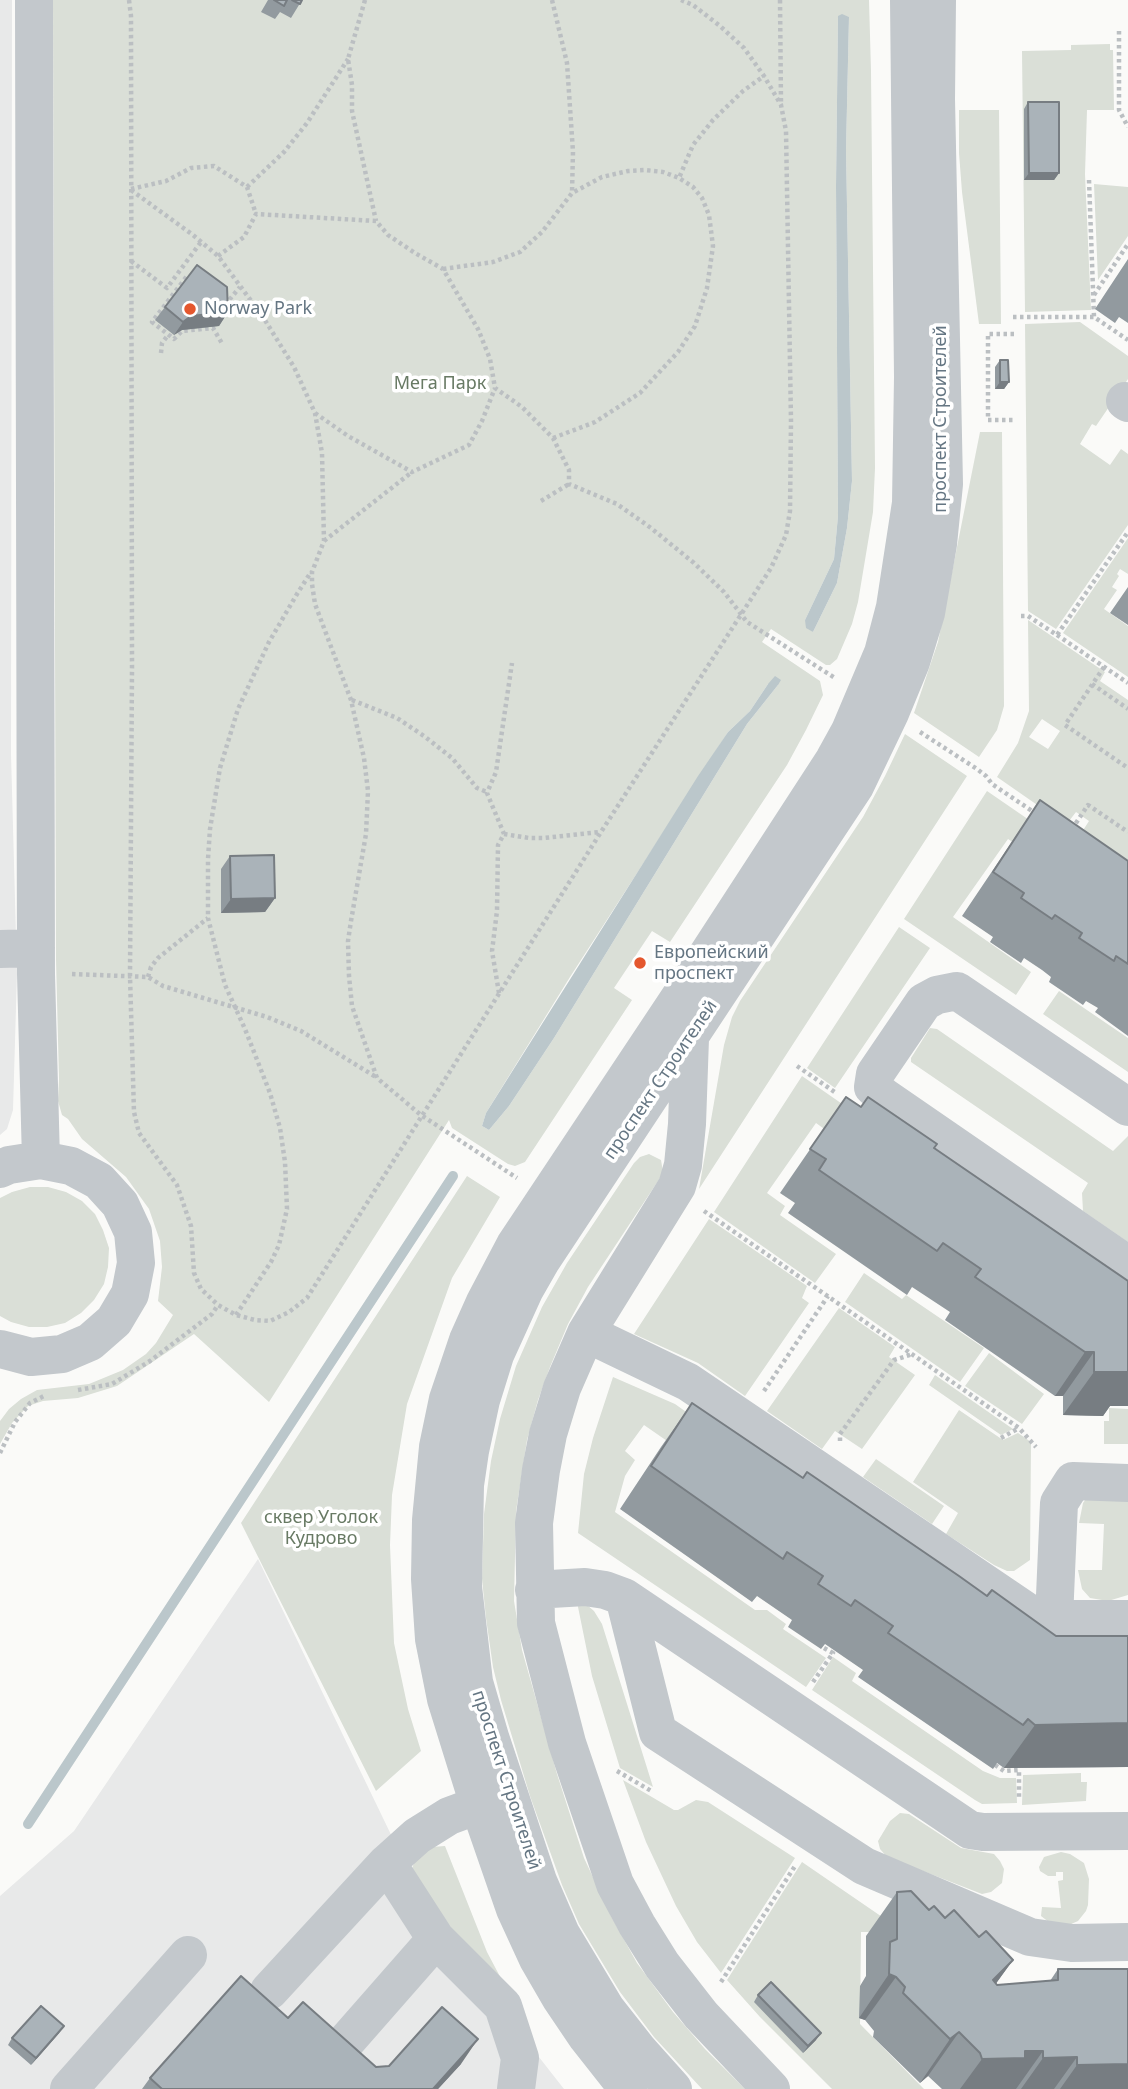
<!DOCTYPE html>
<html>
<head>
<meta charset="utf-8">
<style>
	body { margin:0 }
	canvas { display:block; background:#fafaf8 }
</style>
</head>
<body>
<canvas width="1128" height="2089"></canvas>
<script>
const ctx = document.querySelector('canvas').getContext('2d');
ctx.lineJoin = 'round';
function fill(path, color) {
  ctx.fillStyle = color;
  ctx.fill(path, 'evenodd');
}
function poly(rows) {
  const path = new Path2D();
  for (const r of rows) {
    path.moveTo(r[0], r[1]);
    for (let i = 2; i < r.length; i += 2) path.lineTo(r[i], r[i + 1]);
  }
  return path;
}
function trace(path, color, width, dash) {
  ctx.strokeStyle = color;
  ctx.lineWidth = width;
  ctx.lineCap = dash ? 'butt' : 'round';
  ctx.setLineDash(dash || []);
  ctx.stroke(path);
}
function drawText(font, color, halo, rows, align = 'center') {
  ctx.font = font + ' "Noto Sans",sans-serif';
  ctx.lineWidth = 7;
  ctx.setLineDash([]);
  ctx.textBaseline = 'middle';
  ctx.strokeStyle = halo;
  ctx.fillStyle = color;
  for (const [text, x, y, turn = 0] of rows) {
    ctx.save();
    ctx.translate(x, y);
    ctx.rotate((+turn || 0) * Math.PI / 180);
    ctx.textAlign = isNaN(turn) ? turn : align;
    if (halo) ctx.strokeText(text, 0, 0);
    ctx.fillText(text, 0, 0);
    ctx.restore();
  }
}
const built = poly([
	[0,0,12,0,11,754,17,973,13,1110,7,1129,0,1135],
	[258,1559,410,1874,488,1992,564,2089,0,2089,0,1896,74,1831]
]);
const green = poly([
	[53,0,869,0,871,71,875,468,873,512,858,602,852,624,837,659,830,665,826,665,771,629,762,642,820,681,823,695,806,730,787,765,670,942,652,931,614,988,632,1000,525,1162,515,1166,508,1164,452,1128,449,1120,269,1402,194,1334,117,1386,78,1398,43,1401,28,1406,12,1423,0,1444,0,1421,9,1409,21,1399,37,1390,89,1384,123,1370,146,1354,156,1343,173,1315,158,1301,162,1267,160,1241,149,1209,126,1177,82,1139,68,1119,62,1115,58,1101,59,1079,56,960],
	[838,16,849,17,846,150,852,481,847,528,837,583,813,632,805,620,834,559,838,516,836,186],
	[768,684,778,685,747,724,554,1038,509,1106,489,1130,482,1126,486,1113,570,977,728,732,750,711],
	[1110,44,1110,50,1113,50,1114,110,1087,110,1085,174,1091,310,1025,312,1022,51,1071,50,1071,45],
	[959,110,999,110,1001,324,979,324,962,192,959,153],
	[1094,184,1128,187,1128,236,1098,280],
	[1080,322,1128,356,1128,379,1096,426,1092,424,1080,444,1110,465,1121,449,1128,454,1128,525,1056,629,1028,611,1025,324],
	[980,432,1002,432,1004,706,997,730,979,757,914,713,938,642],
	[1128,538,1128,574,1120,569,1117,574,1119,576,1112,587,1117,590,1104,609,1128,626,1128,677,1063,633],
	[1028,620,1105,672,1100,681,1128,700,1128,859,1124,865,1080,835,1089,821,1076,812,1066,825,997,777,1018,743,1029,711],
	[1042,719,1060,731,1048,749,1029,737],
	[905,734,967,776,699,1189,724,1045,732,1017,740,1001,863,817,885,776],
	[987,791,1115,879,1101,900,1008,839,953,917,1031,972,1016,995,904,919],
	[899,927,930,948,835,1088,807,1068],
	[1059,991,1128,1038,1128,1072,1043,1014],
	[930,1028,937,1029,1113,1151,1128,1136,1128,1242,1083,1211,1082,1193,1088,1183,911,1062,911,1058],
	[802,1076,848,1108,827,1131,816,1123,767,1193,785,1206,780,1215,836,1254,815,1283,714,1212],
	[649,1154,661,1160,663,1172,660,1178,588,1287,568,1324,550,1367,538,1400,527,1440,516,1511,514,1601,522,1650,557,1774,584,1858,612,1918,637,1963,673,2012,705,2049,745,2089,702,2089,654,2037,620,1992,579,1924,562,1885,530,1796,501,1700,493,1667,486,1618,482,1579,484,1514,491,1461,500,1419,516,1366,542,1307,567,1263,634,1163,640,1157],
	[467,1176,500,1197,452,1278,407,1404,392,1495,390,1545,394,1643,408,1709,421,1751,376,1791,241,1523],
	[30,1187,48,1187,66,1192,82,1201,95,1214,103,1230,109,1248,108,1267,104,1284,94,1300,81,1313,65,1323,47,1327,29,1327,11,1322,0,1316,0,1198,12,1192],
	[709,1219,807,1286,802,1298,809,1303,745,1396,698,1363,634,1334],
	[864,1273,902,1299,906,1295,984,1348,960,1382,845,1302],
	[839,1308,895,1347,889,1357,915,1375,862,1449,835,1431,822,1449,767,1411],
	[989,1353,1044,1394,1022,1424,965,1386],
	[935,1375,1013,1429,1001,1435,929,1385],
	[613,1377,675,1404,751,1458,732,1486,644,1425,625,1451,635,1460,625,1476,615,1512,755,1610,767,1610,786,1624,783,1629,826,1658,806,1687,578,1533,584,1474,593,1438],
	[1109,1408,1128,1409,1128,1444,1104,1444,1104,1421,1109,1421],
	[959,1410,1003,1440,1018,1433,1031,1442,1030,1560,1014,1571,1007,1571,994,1565,946,1534,958,1513,913,1482],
	[876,1459,944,1506,932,1524,863,1477],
	[1128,1497,1128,1595,1108,1601,1090,1598,1082,1589,1078,1570,1102,1570,1104,1524,1079,1523,1083,1503,1086,1499],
	[577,1602,587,1605,594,1611,602,1624,653,1787,620,1768,592,1676],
	[833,1657,856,1673,852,1681,983,1771,1000,1778,1016,1778,1017,1803,982,1804,975,1800,812,1690],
	[1081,1773,1081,1782,1087,1782,1086,1801,1022,1805,1023,1775],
	[623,1780,674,1810,678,1810,696,1800,708,1802,795,1858,721,1973,697,1942,676,1906,646,1842],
	[900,1813,909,1814,961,1848,994,1854,1000,1861,1004,1869,1002,1883,991,1892,982,1894,887,1857,880,1849,878,1841,890,1821],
	[445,1846,487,1952,505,1986,499,1991,410,1874,414,1863,432,1847],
	[1061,1852,1070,1854,1084,1863,1089,1879,1088,1905,1086,1911,1078,1921,1069,1925,1050,1923,1041,1916,1042,1907,1061,1908,1058,1881,1063,1880,1063,1872,1056,1872,1056,1876,1048,1876,1040,1871,1039,1867,1044,1857],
	[802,1862,923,1945,885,1932,861,1932,860,2024,924,2089,832,2089,760,2017,727,1980]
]);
const water = poly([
	[842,14,849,17,846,150,852,481,847,528,837,583,813,632,806,628,805,620,834,559,838,516,836,186,838,16],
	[775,676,781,680,778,685,747,724,554,1038,509,1106,489,1130,482,1126,486,1113,698,776,728,732,750,711,768,684]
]);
const stream = poly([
	[28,1824,453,1176]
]);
const path = poly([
	[129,0,131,16,132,668,130,976,134,1112,139,1133,177,1185,191,1226,194,1273,201,1289,218,1305,236,1315,255,1320,270,1321,289,1312,307,1298,601,832,771,568,786,535,790,511,791,421,786,131,781,105,764,76,744,48,720,26,693,5,681,0],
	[365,0,348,59,352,85,352,111,376,221],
	[552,0,567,63,573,152,572,193],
	[780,0,781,104],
	[1119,31,1119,110,1128,127],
	[1089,180,1094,317],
	[247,187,284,152,307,123,348,59],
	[131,189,166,181,191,168,214,166,247,187,256,214],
	[131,190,193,235,218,256,263,317,294,367,315,413,322,453,324,541,312,572,312,584,315,604,351,700,364,758,368,791,366,834,351,921,348,941,349,976,352,1006,377,1078,421,1115,517,1178],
	[218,256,244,237,256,214,376,221,388,235,415,253,443,269,478,329,490,359,495,388,522,407,553,438,569,470,569,484,617,504,651,528,694,563,724,592,747,622,835,678],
	[131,261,167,288,201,242],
	[443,269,493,262,520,252,542,232,572,193,602,177,628,171,645,170,663,172,679,178,693,145,713,120,743,91,764,76],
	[192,279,187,276,152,322,174,339,182,331,213,328,223,345],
	[1094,295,1128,244],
	[225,305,240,287],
	[1013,317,1094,317,1128,340],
	[1014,334,988,334,988,420,1015,420],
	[161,353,162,343,168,335],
	[315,413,348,436,412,472,469,445,482,421,495,388],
	[553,438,595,422,640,393,678,352,695,326,707,288,713,246,709,215,702,198,693,187,679,178],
	[541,501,569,484],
	[324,541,412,472],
	[1021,616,1028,616,1057,635,1128,532],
	[1057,635,1128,683],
	[1104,667,1065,725,1128,768],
	[1092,684,1128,709],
	[352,700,397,718,424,736,452,758,477,788,487,792],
	[920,732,977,769,986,776,992,784,1035,813],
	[1072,829,1088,805,1128,832],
	[504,834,529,838,544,838,600,832],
	[72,974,148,977,163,986,267,1017,301,1031,376,1077],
	[148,977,151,967,158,958,208,918],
	[499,993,492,951,497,911,498,845,504,834,487,793,496,772,512,663],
	[797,1066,836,1093],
	[704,1211,1019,1428,1036,1447],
	[236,1315,271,1262,279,1245,287,1209,285,1162,280,1128,270,1093,245,1029,225,985,208,918,208,859,210,829,220,768,238,709,269,642,297,594,311,572],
	[78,1390,112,1384,150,1361,212,1314,218,1305],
	[764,1391,828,1296],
	[1001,1438,1019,1428],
	[840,1441,840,1434,894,1360,913,1354],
	[0,1453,15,1422,30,1403,46,1395],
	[813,1682,833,1653,822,1647],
	[995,1765,1004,1771,1019,1770,1019,1797],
	[617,1771,653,1792],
	[721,1982,795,1866]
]);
const minor = poly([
	[34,0,36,974,41,1160],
	[1125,401,1128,403],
	[0,949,36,948],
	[690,1038,687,1124,683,1165,677,1186,586,1333,562,1388,548,1434,541,1470,534,1523,536,1623,567,1743,615,1884,637,1925,662,1965,701,2015,771,2089],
	[1128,1107,957,991,937,995,924,1002,875,1074,873,1087,884,1097,1121,1260,1128,1261],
	[0,1169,9,1165,41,1160,71,1166,99,1181,120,1204,133,1232,136,1263,130,1294,114,1321,90,1342,62,1354,31,1357,0,1349],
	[586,1333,688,1382,1032,1615,1054,1619,1128,1619],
	[534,1590,585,1587,605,1590,624,1597,970,1830,983,1832,1128,1831],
	[624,1597,658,1732,864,1866,1030,1937,1072,1943,1128,1942],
	[1054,1619,1059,1503,1073,1481,1128,1483],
	[387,1863,436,1939,503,2006,520,2058,516,2089],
	[269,1991,387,1863,417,1836,449,1816,503,1796],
	[336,2053,436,1939],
	[69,2089,188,1955],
	[628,2089,587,2037,560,1997,538,1959,515,1909,479,1805,446,1699,434,1639,430,1579,431,1520,438,1447,448,1399,468,1340,485,1302,515,1245,682,994,834,760,850,731,883,653,895,607,911,503,913,377,909,0],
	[673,2089,639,2051,606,2009,561,1934,538,1881,490,1737,474,1682,463,1587,465,1485,470,1451,481,1400,495,1355,525,1289,541,1261,855,786,890,713,911,662,926,613,938,544,944,484,936,99,937,0]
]);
const wall = poly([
	[268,0,302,0,291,18,280,12,275,19,261,12],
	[1028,102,1059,173,1054,180,1024,180,1024,109],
	[1128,259,1128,323,1119,317,1115,323,1095,309],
	[165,307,228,312,219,326,182,330,174,335,155,320],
	[1000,360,1009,382,1004,389,995,389,995,367],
	[1128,587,1128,625,1110,613],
	[1040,800,1128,861,1128,1036,1095,1012,1098,1008,1086,1001,1083,1005,1049,982,1051,977,1042,970,1024,958,1021,963,990,942,993,937,962,916],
	[230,856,275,898,265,912,221,913,221,869],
	[846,1097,861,1107,934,1148,1128,1281,1110,1406,1103,1416,1063,1415,1063,1396,1055,1396,945,1320,950,1312,912,1287,907,1295,788,1213,795,1203,780,1193],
	[692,1403,803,1478,987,1596,1056,1636,1128,1636,1128,1767,1004,1768,997,1763,993,1769,858,1677,863,1670,825,1644,821,1649,788,1627,792,1620,757,1596,752,1602,620,1509,661,1447],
	[897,1892,979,1937,1013,1960,996,1983,997,1985,1050,1981,1058,1969,1127,1969,1128,1968,1128,2089,942,2089,928,2076,920,2083,873,2037,874,2031,865,2020,859,2018,860,1986,866,1976,866,1936],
	[758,1995,816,2040,803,2053,754,2002],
	[288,2018,376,2067,461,2064,438,2089,142,2089,150,2078],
	[59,2033,31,2065,8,2045,12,2038]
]);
const shadedWall = poly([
	[1029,173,1059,173,1054,180,1024,180],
	[228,312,219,326,182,330,174,335,183,322,191,316],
	[1000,382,1009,382,1004,389,995,389],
	[275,898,265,912,221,913,231,899],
	[1085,1352,1094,1352,1063,1396,1055,1396],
	[1128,1371,1128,1406,1110,1406,1103,1416,1063,1415,1094,1372],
	[1128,1723,1128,1767,1004,1768,1035,1725],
	[1013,1960,982,2003,993,1980],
	[889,1974,896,1977,865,2020,859,2018],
	[64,2026,59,2033,31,2065,36,2058],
	[959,2032,928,2076,920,2083,950,2039],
	[821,2033,816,2040,803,2053,808,2046],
	[478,2039,461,2064,438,2089,433,2089],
	[1025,2051,1043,2051,1016,2089,960,2089,982,2059],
	[1077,2057,1054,2089,1021,2089,1043,2058],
	[1128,2064,1128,2089,1060,2089,1077,2065]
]);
const building = poly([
	[274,0,287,0,284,6,274,0],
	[292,0,302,0,300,4,292,0],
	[1028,102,1059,102,1059,173,1029,173,1028,102],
	[197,265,227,287,228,312,191,316,183,322,165,307,197,265],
	[1000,360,1008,360,1009,382,1000,382,1000,360],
	[1040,800,1128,861,1128,964,1116,956,1114,961,1079,938,1082,933,1055,915,1052,919,1021,898,1024,893,993,872,1040,800],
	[274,855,275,898,231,899,230,856,274,855],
	[846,1097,861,1107,868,1097,937,1144,934,1148,1128,1281,1128,1372,1094,1372,1094,1352,1085,1352,975,1277,981,1269,943,1243,937,1251,819,1170,826,1159,810,1149,846,1097],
	[692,1403,803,1478,807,1472,959,1576,987,1596,992,1590,1056,1636,1128,1636,1128,1723,1035,1725,1028,1719,1023,1725,888,1633,893,1626,855,1600,851,1606,818,1584,823,1576,787,1552,783,1559,651,1466,692,1403],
	[911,1891,929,1910,934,1906,945,1918,954,1910,979,1937,986,1931,1013,1960,993,1980,997,1985,1058,1980,1058,1969,1128,1969,1128,2064,1077,2065,1077,2057,1043,2058,1043,2051,1025,2051,1025,2058,982,2059,980,2053,959,2032,950,2039,903,1993,905,1987,896,1977,889,1974,890,1942,897,1939,897,1892,911,1891],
	[241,1976,288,2018,303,2002,376,2067,389,2066,442,2007,478,2039,433,2089,162,2089,150,2078,241,1976],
	[771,1982,821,2033,808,2046,758,1995,771,1982],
	[41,2006,64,2026,36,2058,12,2038,41,2006]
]);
const markers = [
	[190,309,7,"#e4572e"],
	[640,963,7,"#e4572e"]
];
const poiNames = [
	["Norway Park",204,309],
	["Европейский",654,953],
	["проспект",654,974]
];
const parkNames = [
	["Мега Парк",440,384],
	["сквер Уголок",321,1518],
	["Кудрово",321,1539]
];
const streetNames = [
	["проспект Строителей",941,419,-90],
	["проспект Строителей",661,1080,-56],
	["проспект Строителей",506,1780,72]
];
fill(built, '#e8e9e9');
fill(green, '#dadfd7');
fill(water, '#bbc7cb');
trace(stream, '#bbc7cb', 10);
trace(path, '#bbbfc2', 4.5, [3.5, 3.5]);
trace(minor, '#c3c8cc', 38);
fill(wall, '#929a9f');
fill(shadedWall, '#777d82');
fill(building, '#aab3b9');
trace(building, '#777d82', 2);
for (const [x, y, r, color] of markers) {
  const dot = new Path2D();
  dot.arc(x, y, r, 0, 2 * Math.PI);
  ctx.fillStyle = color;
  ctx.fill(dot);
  trace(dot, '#fff', 2.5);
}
drawText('18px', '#657683', '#fff', poiNames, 'left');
drawText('18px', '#687a64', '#fff', parkNames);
drawText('18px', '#657683', '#fff', streetNames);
</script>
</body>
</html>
